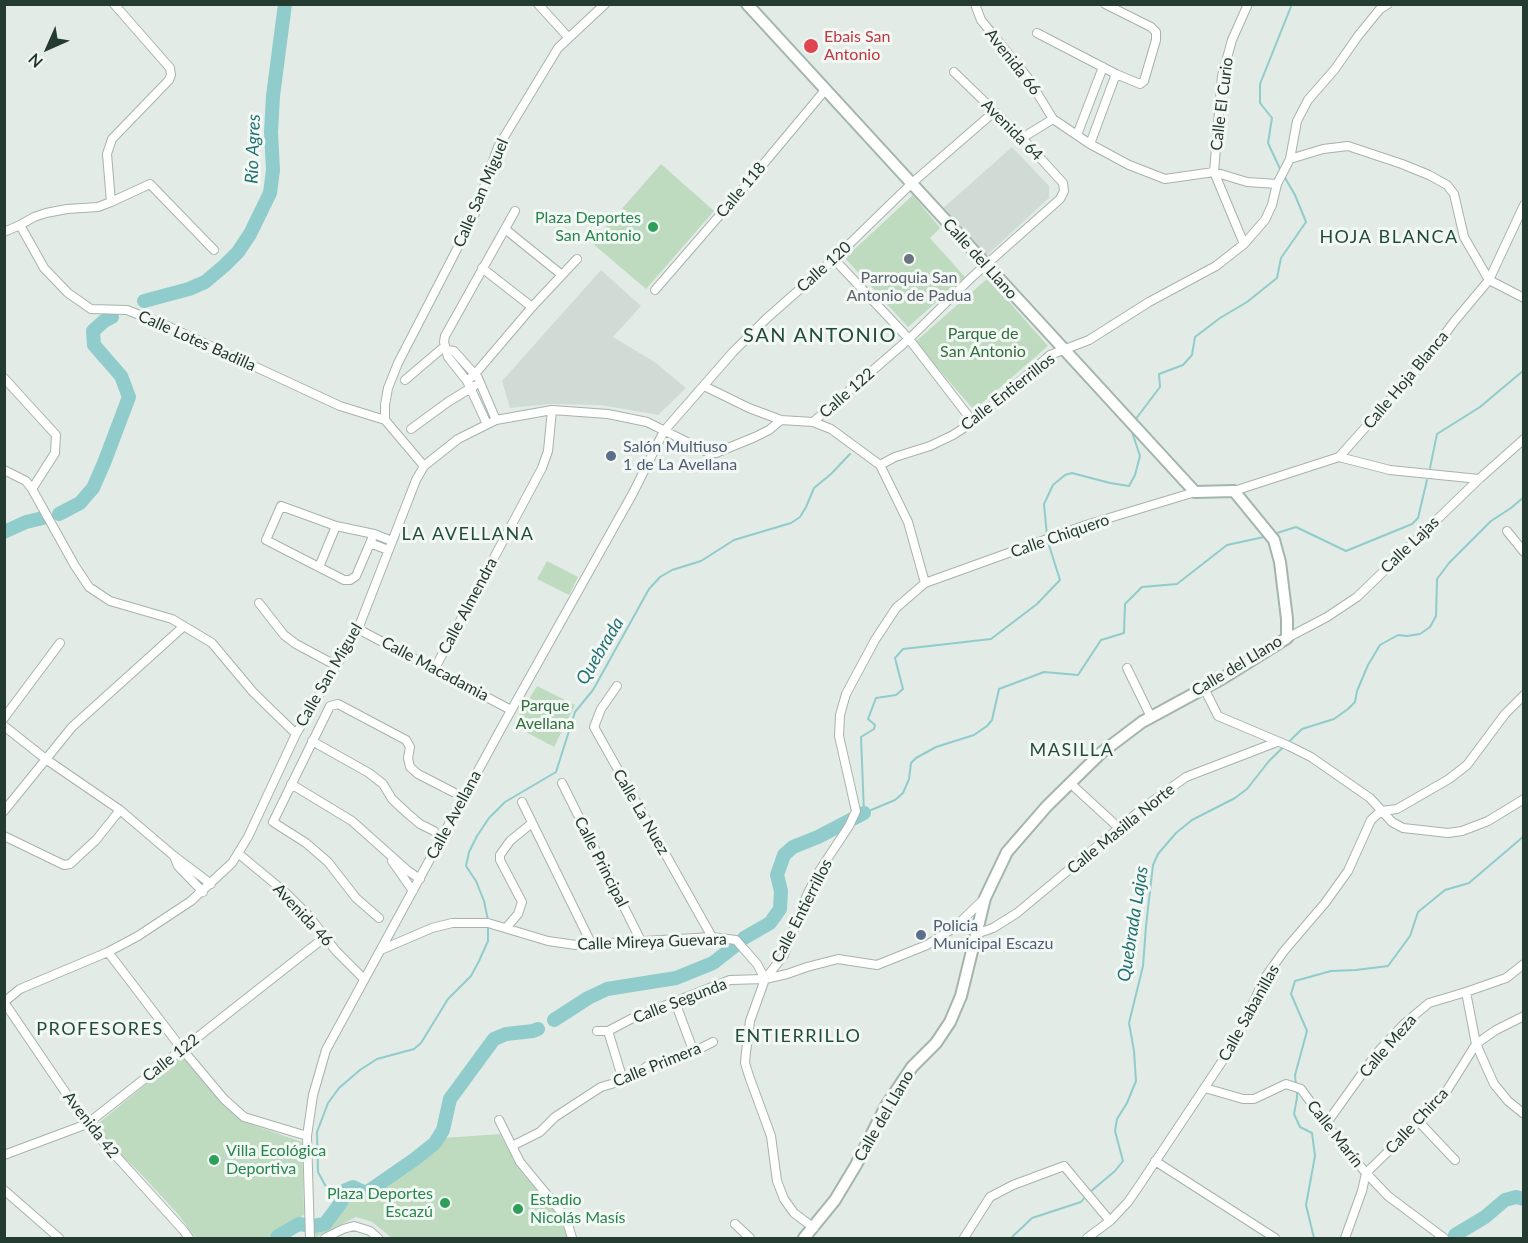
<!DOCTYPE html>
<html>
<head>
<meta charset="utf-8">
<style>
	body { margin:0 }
	#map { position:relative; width:1528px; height:1243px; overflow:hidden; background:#e3ebe6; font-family:Lato,sans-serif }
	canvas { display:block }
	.frame { position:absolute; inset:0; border:6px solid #243b31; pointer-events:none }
	.north { position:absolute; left:18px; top:18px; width:60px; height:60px; -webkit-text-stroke:4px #f3f8f5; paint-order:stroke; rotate:225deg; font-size:16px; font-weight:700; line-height:24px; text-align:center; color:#243b31 }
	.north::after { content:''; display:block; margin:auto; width:21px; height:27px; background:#243b31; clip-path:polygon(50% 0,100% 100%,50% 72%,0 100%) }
</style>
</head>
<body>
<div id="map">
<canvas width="1528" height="1243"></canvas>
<div class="frame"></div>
<div class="north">N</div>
</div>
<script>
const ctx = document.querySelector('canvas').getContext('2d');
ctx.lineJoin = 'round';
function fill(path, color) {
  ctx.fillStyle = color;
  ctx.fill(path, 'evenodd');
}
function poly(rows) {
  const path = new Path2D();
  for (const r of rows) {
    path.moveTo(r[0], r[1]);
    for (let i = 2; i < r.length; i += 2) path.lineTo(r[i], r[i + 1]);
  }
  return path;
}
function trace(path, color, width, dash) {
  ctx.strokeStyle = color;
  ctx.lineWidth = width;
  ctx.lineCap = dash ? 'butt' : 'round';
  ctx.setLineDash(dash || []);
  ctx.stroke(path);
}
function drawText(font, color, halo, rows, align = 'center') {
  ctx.font = font + ' Lato,sans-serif';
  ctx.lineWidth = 6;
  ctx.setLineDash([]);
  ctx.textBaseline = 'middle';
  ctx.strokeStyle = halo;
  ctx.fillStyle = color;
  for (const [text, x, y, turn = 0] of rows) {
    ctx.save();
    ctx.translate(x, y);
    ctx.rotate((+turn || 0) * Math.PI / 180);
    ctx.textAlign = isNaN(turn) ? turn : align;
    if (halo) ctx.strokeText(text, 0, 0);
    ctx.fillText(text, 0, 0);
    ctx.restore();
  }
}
const built = poly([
	[1012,147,1049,186,1049,198,984,258,941,210],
	[601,270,641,306,613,337,656,363,686,388,658,415,601,405,549,404,510,408,502,381]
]);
const green = poly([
	[661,164,714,211,646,289,592,243],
	[913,195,940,228,930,238,965,277,908,327,845,258],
	[988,278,1048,346,974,410,915,342],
	[547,561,578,577,569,595,537,579],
	[537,686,575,705,554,747,513,725],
	[182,1055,219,1099,242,1121,302,1142,304,1215,275,1231,268,1238,196,1238,177,1213,141,1174,111,1145,95,1126],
	[500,1134,519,1169,563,1222,567,1238,392,1238,372,1222,356,1217,314,1238,312,1229,327,1224,344,1202,347,1194,352,1190,367,1195,432,1151,444,1138]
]);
const stream = poly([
	[1281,171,1268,143,1272,118,1260,103,1260,84,1292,4],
	[1135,420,1160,387,1159,374,1183,365,1192,355,1195,337,1220,318,1247,302,1277,278,1281,258,1306,222,1295,195,1284,176],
	[1430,468,1437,434,1480,407,1524,370],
	[1277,533,1296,527,1346,551,1412,524,1418,518,1427,480],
	[1047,536,1044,504,1053,485,1065,475,1072,473,1110,483,1129,486,1135,475,1140,456,1130,426],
	[1048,542,1060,580,1037,604,991,639,903,649,895,658,903,689,896,695,876,698,868,719,875,725,874,729,861,737,864,813,895,800,903,793,909,779,911,763,916,758,936,747,974,735,987,726,992,720,999,689,1044,672,1078,675,1101,640,1124,633,1125,604,1142,587,1177,584,1227,545,1264,537],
	[488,920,484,901,476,881,466,866,469,852,477,836,489,818,505,802,556,772,575,712,593,690,649,589,660,577,672,570,701,561,734,540,791,523,800,517,806,507,814,488,831,474,850,454],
	[1296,1086,1295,1075,1307,1031,1291,994,1295,981,1331,971,1356,970,1388,966,1410,936,1418,912,1445,890,1469,883,1524,836],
	[1297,1091,1297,1098,1294,1114,1300,1127,1312,1133,1315,1156,1306,1205,1314,1238],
	[1090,1192,1115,1171,1123,1161,1115,1131,1117,1119,1127,1103,1136,1081,1134,1051,1129,1023,1143,966,1146,926,1153,865,1158,854,1176,833,1192,820,1235,798,1247,789,1269,761,1302,729,1334,719,1348,709,1355,702,1357,691,1368,665,1380,645,1398,635,1407,636,1420,634,1430,627,1436,616,1437,579,1449,563,1491,521,1511,508,1524,497],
	[342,1201,325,1185,318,1172,317,1132,328,1103,339,1088,360,1070,377,1059,414,1049,421,1043,448,999,471,976,479,961,488,941,488,926],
	[1011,1238,1032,1218,1081,1202,1085,1197]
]);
const river = poly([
	[144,301,189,289,205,282,224,266,238,252,250,234,270,193,273,170,271,132,273,96,285,4],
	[59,514,80,503,93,488,104,463,129,397,121,376,94,345,93,331,104,321,112,317],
	[4,532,26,522,43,518],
	[744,938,770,923,780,909,781,891,777,875,784,855,793,847,818,837,864,813],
	[554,1020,588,998,607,989,676,978,713,963,736,945],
	[1455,1235,1485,1217,1505,1200,1516,1197,1524,1199],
	[277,1238,278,1236,299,1224,313,1226,325,1224,342,1201,344,1191,353,1187,366,1193,415,1159,435,1143,443,1130,450,1099,494,1039,506,1034,533,1031,538,1029]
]);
const street = poly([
	[538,4,568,37],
	[975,4,981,20,1028,78,1053,119],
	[1037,33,1116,74,1140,84,1144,81,1156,40,1156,32,1151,27,1105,4],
	[1077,135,1103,67],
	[1022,138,1053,119,1090,144,1129,165,1165,179,1214,172,1247,182,1277,184],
	[1090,144,1116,74],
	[1290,159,1323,149,1348,146,1402,164,1429,175,1447,185,1454,194,1464,237,1489,280],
	[111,202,150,184,214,250],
	[20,225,34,217,46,213,67,209,98,207,111,202,107,154,112,139,169,80,171,75,170,68,114,4],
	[505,229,562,275],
	[4,232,20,225,44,268,68,293,91,309,127,310,165,325,340,406,385,420],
	[1244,244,1214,172,1222,76,1232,40,1248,4],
	[834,259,909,339,973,422],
	[482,268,532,307],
	[1489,280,1524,298],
	[655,290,745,186,826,89],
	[447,350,454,351,478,378,496,420],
	[4,378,56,435,55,453,32,489],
	[405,380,445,346],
	[467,381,475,374,532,307,577,259],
	[704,386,749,408,781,420,813,422,831,429,880,465],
	[813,422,909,339,971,278,1060,199,1064,191,1063,183,1022,138,954,72],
	[487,424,467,381,448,357,444,342,445,336,515,211],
	[411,429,448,402,474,386],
	[1339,457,1390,470,1479,479],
	[424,466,385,420,385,405,388,388,398,363,474,216,498,147,558,48,605,4],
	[4,470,26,481,32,489,75,566,89,587,110,601,172,619,212,643,253,692,296,734],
	[1234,491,1339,457,1429,356,1453,323,1489,280,1524,205],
	[1507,531,1524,552],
	[374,534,356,576,350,580,344,580,266,540,281,506,336,526,374,534,392,541],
	[370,543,388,550],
	[319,567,336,526],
	[925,583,908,522,880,465,895,457,930,446,953,435,973,422,1050,355,1089,340,1149,302,1216,266,1244,244,1265,220,1272,205,1277,184,1290,159,1297,121,1308,100,1335,69,1358,36,1380,9,1388,4],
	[259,603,284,635,296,644,337,666],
	[358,629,511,710],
	[1287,638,1327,617,1357,597,1479,479,1524,439],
	[435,668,542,468,548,451,552,410],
	[1127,668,1151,717],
	[617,686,601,709,594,727,712,937],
	[1204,688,1218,716,1289,746,1311,757,1370,798,1392,822,1403,828,1448,833,1462,831,1488,821,1524,799],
	[4,718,60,643],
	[4,726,47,760,120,810,174,856,211,884],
	[312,741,369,773,383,784,392,799,407,813,420,824,434,831],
	[562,783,641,941],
	[1070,783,1119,828],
	[291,784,352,821,408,871,420,879],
	[522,802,592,945],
	[4,811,72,727,184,626],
	[4,836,64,865,70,864,96,840,120,810],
	[239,854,286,893,308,915,336,951,364,979],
	[174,856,178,866,203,892],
	[392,861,413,891],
	[379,918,356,898,328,862,306,843,273,822,330,706,338,704,406,740,410,747,408,758,410,767,418,774,453,792],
	[506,928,518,914,522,902,500,860,500,855,510,841,532,823],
	[976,934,993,928,1017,913,1143,808,1186,777,1277,742],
	[383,949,432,928,452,923,488,923,548,941,576,945,712,937,736,940,757,964,765,979],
	[108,952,182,1049,224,1099,244,1117,307,1136],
	[4,1002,20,989,108,952,138,936,191,901,232,863,248,837,296,734,358,629,416,480,424,466,458,439,496,420,552,410,608,414,647,422,709,453,716,453,755,437,769,430,781,420],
	[4,1002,87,1124,184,1231,189,1238],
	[675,1002,693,1050],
	[1524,1016,1496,1030,1476,1044,1494,1084,1508,1101,1524,1114],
	[597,1031,608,1031,631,1019,730,980,765,979,787,974,807,967,838,959,877,965,927,945,955,927,984,899],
	[608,1031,623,1080],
	[1205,1088,1243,1099,1254,1099,1286,1084,1301,1089,1340,1142,1366,1173,1388,1196,1444,1238],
	[499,1120,520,1162,566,1218,572,1238],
	[1420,1123,1455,1160],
	[1326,1124,1377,1053,1405,1023,1429,1003,1466,992],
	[512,1146,540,1132,555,1117,601,1087,632,1078,650,1064,675,1061,713,1042],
	[4,1155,87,1124,325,937],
	[1155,1161,1275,1238],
	[4,1190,59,1238],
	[735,1224,750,1238],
	[814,1228,794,1213,784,1199,777,1181,771,1136,749,1076,745,1063,746,1052,750,1021,765,979,784,955,807,895,818,873,849,826,856,811,839,736,840,715,846,694,875,640,896,608,925,583,1086,525,1195,492],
	[310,1238,307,1136,313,1095,326,1050,503,725,633,493,664,431,733,352,766,319,834,259,912,183,994,112],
	[325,1238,343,1229,354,1226,370,1231,378,1238],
	[964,1238,990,1197,1013,1185,1064,1166,1110,1221],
	[1087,1238,1110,1221,1128,1202,1139,1186,1237,1039,1264,979,1284,951,1325,903,1348,871,1371,820,1381,811,1397,809,1449,779,1467,765,1505,714,1524,695],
	[1345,1238,1362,1191,1366,1173,1434,1107,1446,1092,1476,1044,1466,992,1506,978,1524,964]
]);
const secondary = poly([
	[747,4,1195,492,1234,491,1274,540,1280,562,1287,619,1287,638,1223,678,1142,722,1101,753,1047,806,1007,852,985,898,961,996,950,1022,936,1043,912,1067,886,1106,856,1165,835,1200,804,1238]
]);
const markers = [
	[811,46,8,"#e0444e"],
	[653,227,6,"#2e9e5b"],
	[909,259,6,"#6b7280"],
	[611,456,6,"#5c6f8a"],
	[921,935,6,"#5c6f8a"],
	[214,1160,6,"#2e9e5b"],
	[445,1203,6,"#2e9e5b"],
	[518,1209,6,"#2e9e5b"]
];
const healthNames = [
	["Ebais San",824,37],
	["Antonio",824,55]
];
const streetNames = [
	["Avenida 66",1013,62,52],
	["Calle El Curio",1222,104,-83],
	["Avenida 64",1012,130,45],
	["Calle 118",741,190,-50],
	["Calle San Miguel",481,193,-67],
	["Calle del Llano",980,259,48],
	["Calle 120",824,267,-42],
	["Calle Lotes Badilla",197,341,24],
	["Calle Hoja Blanca",1406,380,-50],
	["Calle Entierrillos",1008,392,-38],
	["Calle 122",847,393,-41],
	["Calle Chiquero",1060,536,-19],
	["Calle Lajas",1410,545,-44],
	["Calle Almendra",468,606,-62],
	["Calle del Llano",1237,666,-31],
	["Calle Macadamia",435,669,28],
	["Calle San Miguel",329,675,-60],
	["Calle La Nuez",641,812,60],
	["Calle Avellana",454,815,-62],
	["Calle Masilla Norte",1121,829,-39],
	["Calle Principal",601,862,63],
	["Calle Entierrillos",802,911,-63],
	["Avenida 46",303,915,47],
	["Calle Mireya Guevara",652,942,-2],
	["Calle Segunda",680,1001,-21],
	["Calle Sabanillas",1249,1013,-61],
	["Calle Meza",1388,1046,-49],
	["Calle 122",171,1058,-38],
	["Calle Primera",657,1065,-22],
	["Calle del Llano",884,1116,-60],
	["Calle Chirca",1417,1121,-47],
	["Avenida 42",91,1125,52],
	["Calle Marín",1335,1134,52]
];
const leisureNames = [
	["Plaza Deportes",641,218],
	["San Antonio",641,236],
	["Villa Ecológica",226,1151,"left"],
	["Deportiva",226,1169,"left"],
	["Plaza Deportes",433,1194],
	["Escazú",433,1212],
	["Estadio",530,1200,"left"],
	["Nicolás Masís",530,1218,"left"]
];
const worshipNames = [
	["Parroquia San",909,278],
	["Antonio de Padua",909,296]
];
const parkNames = [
	["Parque de",983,334],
	["San Antonio",983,352],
	["Parque",545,706],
	["Avellana",545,724]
];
const serviceNames = [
	["Salón Multiuso",623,447],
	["1 de La Avellana",623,465],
	["Policia",933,926],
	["Municipal Escazu",933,944]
];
const waterNames = [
	["Río Agres",253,149,-88],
	["Quebrada",600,651,-59],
	["Quebrada Lajas",1133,924,-81]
];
const neighbourhoodNames = [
	["HOJA BLANCA",1389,237],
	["LA AVELLANA",468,534],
	["MASILLA",1072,750],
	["PROFESORES",100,1029],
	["ENTIERRILLO",798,1036]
];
const quarterNames = [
	["SAN ANTONIO",820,336]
];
fill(built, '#d1dbd5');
fill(green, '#bedbc0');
trace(stream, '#90cccb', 2);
trace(river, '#90cccb', 14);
trace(street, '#a6b3ac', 10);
trace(secondary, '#a2b6ac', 14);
trace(street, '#fff', 8);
trace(secondary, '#fff', 10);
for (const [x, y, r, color] of markers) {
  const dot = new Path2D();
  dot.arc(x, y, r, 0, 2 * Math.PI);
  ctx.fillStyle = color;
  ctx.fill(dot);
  trace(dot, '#f3f8f5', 2);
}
drawText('16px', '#be3a42', '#f3f8f5', healthNames, 'left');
drawText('16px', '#243b31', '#f3f8f5', streetNames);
drawText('16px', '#27864d', '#f3f8f5', leisureNames, 'right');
drawText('16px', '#5b616d', '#f3f8f5', worshipNames);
drawText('16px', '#326f3f', '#f3f8f5', parkNames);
drawText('16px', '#4e5e75', '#f3f8f5', serviceNames, 'left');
drawText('italic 18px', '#237272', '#f3f8f5', waterNames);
ctx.letterSpacing = '1.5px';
drawText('18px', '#224c3a', '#f3f8f5', neighbourhoodNames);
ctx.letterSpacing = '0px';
ctx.letterSpacing = '1.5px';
drawText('20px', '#224c3a', '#f3f8f5', quarterNames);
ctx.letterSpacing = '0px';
</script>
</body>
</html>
